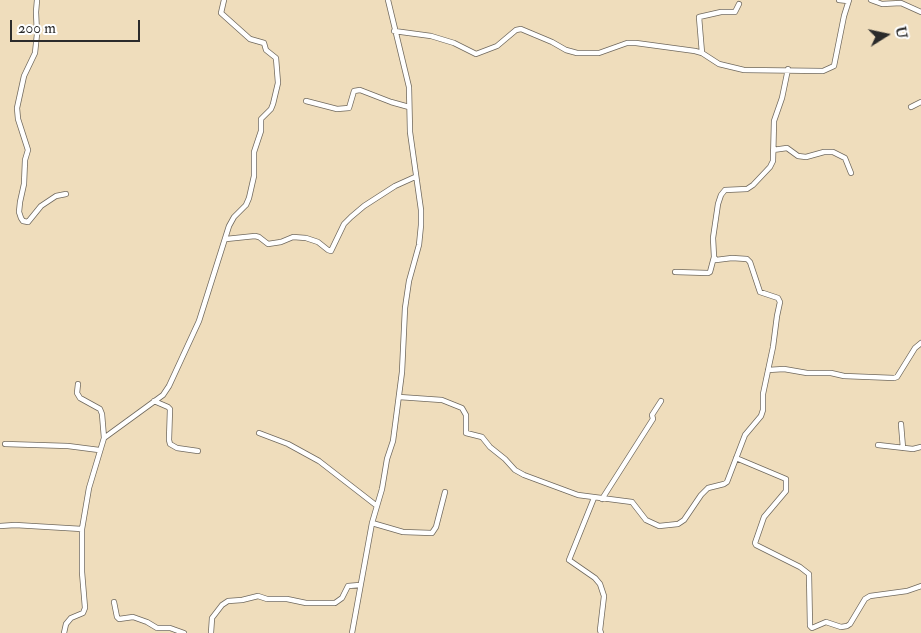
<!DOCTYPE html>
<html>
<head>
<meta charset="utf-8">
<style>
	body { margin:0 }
	#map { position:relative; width:921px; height:633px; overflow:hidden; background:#efddbc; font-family:"IM FELL Double Pica",serif }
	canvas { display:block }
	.north { position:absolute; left:861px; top:10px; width:50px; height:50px; -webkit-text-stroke:4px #fff; paint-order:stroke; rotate:80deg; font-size:14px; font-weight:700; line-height:20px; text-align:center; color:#2b2b2b }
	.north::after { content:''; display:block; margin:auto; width:18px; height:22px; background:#2b2b2b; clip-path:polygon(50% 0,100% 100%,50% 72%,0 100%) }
	.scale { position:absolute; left:10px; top:20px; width:130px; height:22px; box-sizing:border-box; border:2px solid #2b2b2b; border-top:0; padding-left:6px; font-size:15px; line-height:18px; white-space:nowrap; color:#2b2b2b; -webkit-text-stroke:4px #fff; paint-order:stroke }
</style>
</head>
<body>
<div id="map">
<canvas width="921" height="633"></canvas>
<div class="north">U</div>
<div class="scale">200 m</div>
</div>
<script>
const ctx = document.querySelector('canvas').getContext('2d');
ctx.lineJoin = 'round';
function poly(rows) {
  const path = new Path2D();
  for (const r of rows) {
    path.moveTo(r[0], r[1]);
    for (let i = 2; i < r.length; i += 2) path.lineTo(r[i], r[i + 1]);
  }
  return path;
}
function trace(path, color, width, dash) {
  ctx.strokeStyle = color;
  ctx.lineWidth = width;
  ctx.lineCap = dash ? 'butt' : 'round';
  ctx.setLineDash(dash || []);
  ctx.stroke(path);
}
const minor = poly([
	[37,0,36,12,37,34,35,53,24,76,17,108,18,119,28,150,25,160,24,184,20,202,19,212,21,218,23,221,28,222,41,206,56,196,66,194],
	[839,0,848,1],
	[871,0,882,4,901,3,921,12],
	[394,31,431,36,454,43,476,54,497,46,516,30,521,29,552,42,566,50,577,53,599,53,627,43,636,43,695,51,702,53,719,64,744,70,823,71,834,66,844,16,849,0],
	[702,53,699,17,721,12,735,12,739,4],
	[306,101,337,109,349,108,354,91,360,90,391,102,409,107],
	[911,107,921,102],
	[773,150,787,148,798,156,806,157,824,152,833,152,845,158,851,173],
	[226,239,255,236,259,237,268,244,281,242,293,237,306,238,318,242,328,250,331,251,344,224,351,217,364,206,395,186,415,177],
	[675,272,708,273,710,272,714,257],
	[768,370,784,369,807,373,831,373,844,376,894,378,897,377,915,348,921,343],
	[78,384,77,393,80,398,100,409,102,414,104,438],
	[399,397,442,400,462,408,466,415,466,433,482,437,490,447,505,459,515,470,524,475,578,495,632,502,646,520,659,526,678,524,684,520,701,495,708,488,724,484,727,482,745,435,761,416,763,410,763,394,773,347,777,316,780,302,778,298,760,292,750,262,747,259,732,258,716,260,714,257,713,238,718,204,721,195,725,190,747,189,753,185,770,167,773,161,774,121,782,98,788,69],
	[154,401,168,407,170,409,169,440,170,444,177,448,198,451],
	[901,424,903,448],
	[259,433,288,444,319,461,377,506],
	[5,444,68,446,99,450],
	[878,445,913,449,921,447],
	[736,458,786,479,786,491,764,517,755,543,756,545,800,567,809,574,810,626,812,628,826,622,841,627,847,626,850,624,865,599,870,596,907,591,921,586],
	[594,498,569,560,595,578,600,584,604,596,600,630,601,633],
	[602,499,653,419,652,415,661,401],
	[372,523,403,532,432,533,436,527,445,492],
	[0,526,15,525,82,529],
	[114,602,117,617,119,619,133,617,147,622,157,628,170,628,184,633],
	[64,633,66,624,71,618,83,613,85,608,82,572,82,529,89,488,104,438,163,395,169,386,199,321,229,226,234,217,246,205,249,198,254,176,254,152,261,131,261,119,271,109,273,104,278,83,276,58,266,50,264,43,250,39,221,13,224,0],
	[211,633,212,618,222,605,228,601,242,600,258,596,267,599,287,599,306,603,335,603,342,598,348,586,360,585],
	[352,633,372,523,382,489,387,459,393,441,402,372,405,308,409,281,419,245,421,225,421,210,410,132,409,87,388,0]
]);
trace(minor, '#70695e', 6);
trace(minor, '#fff', 4.5);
</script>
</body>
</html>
